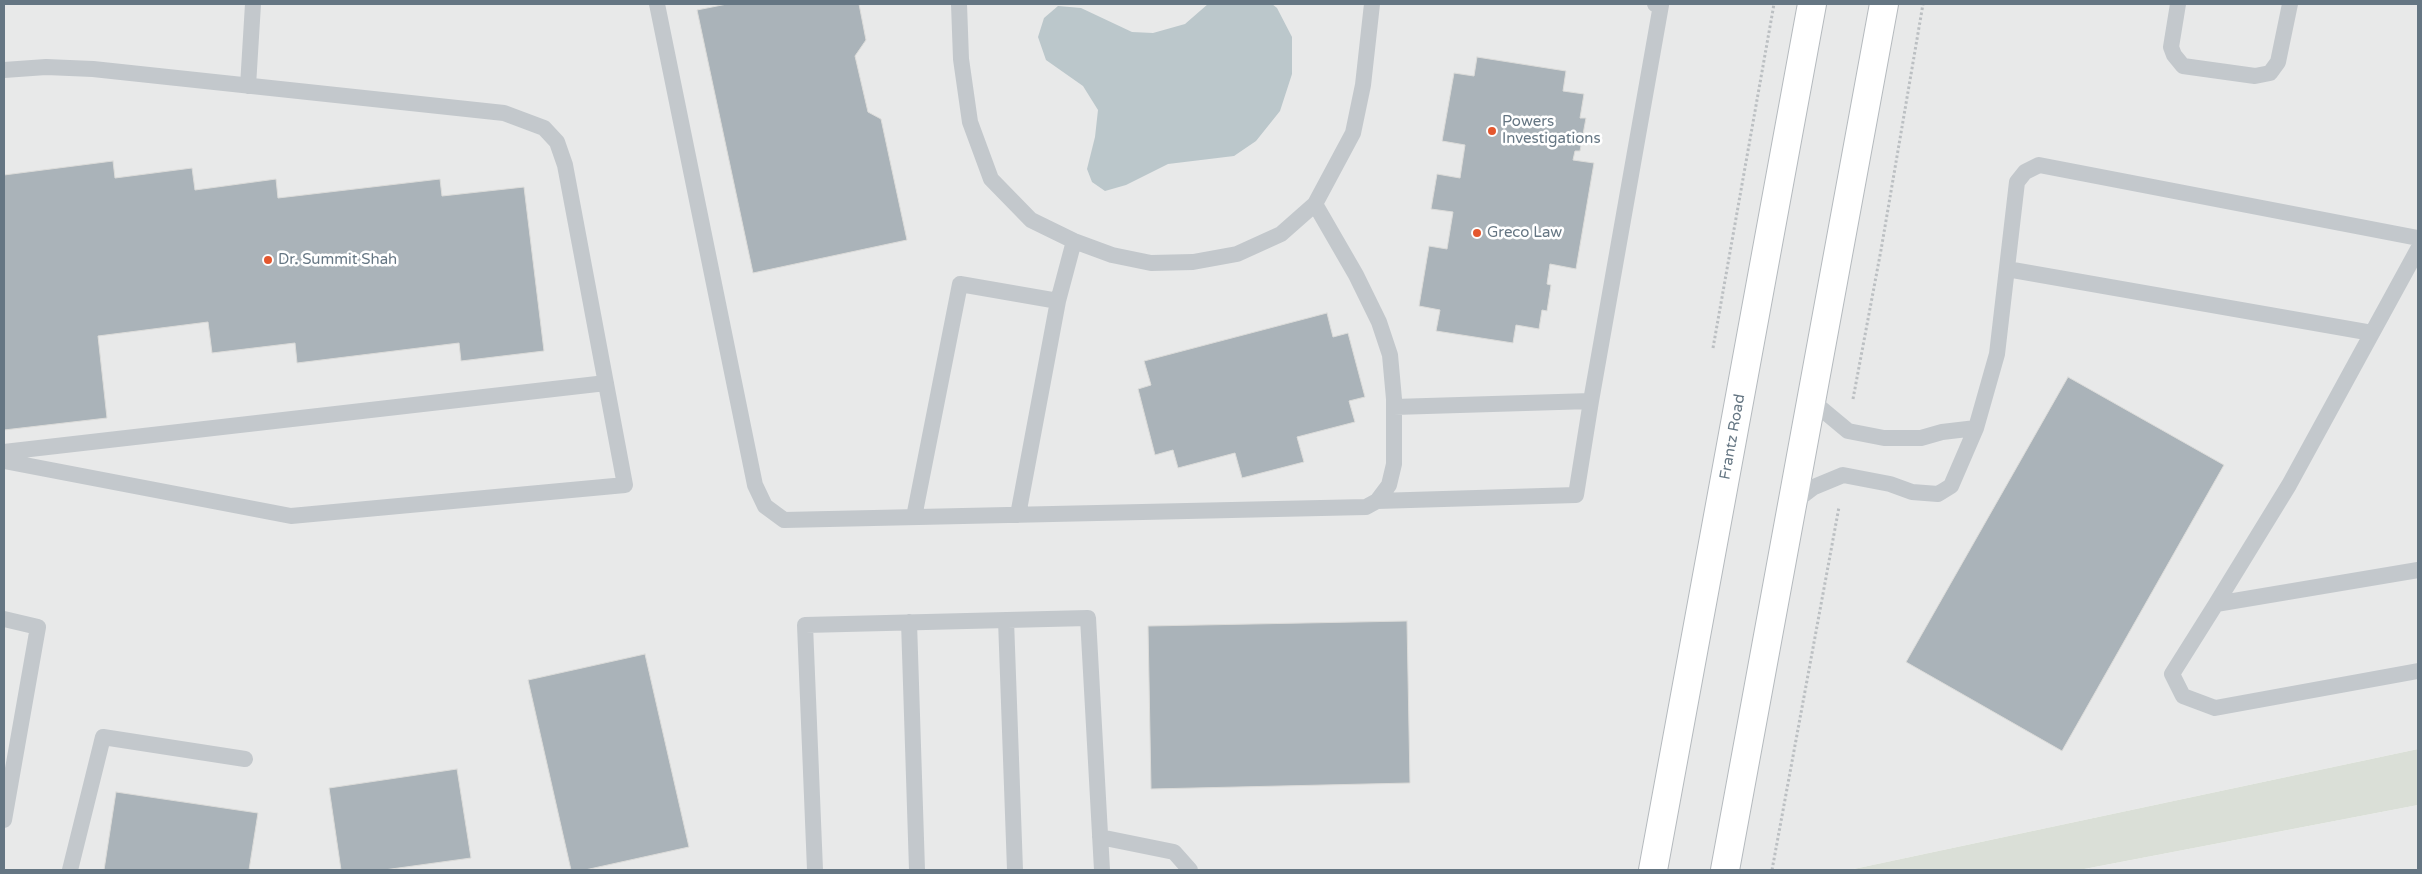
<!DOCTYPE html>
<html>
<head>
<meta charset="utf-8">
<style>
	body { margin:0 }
	#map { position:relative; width:2422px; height:874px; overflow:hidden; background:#fafaf8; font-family:"Varela Round",sans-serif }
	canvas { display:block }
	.frame { position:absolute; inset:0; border:5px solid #657683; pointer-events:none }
</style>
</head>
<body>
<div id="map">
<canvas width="2422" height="874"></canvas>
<div class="frame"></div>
</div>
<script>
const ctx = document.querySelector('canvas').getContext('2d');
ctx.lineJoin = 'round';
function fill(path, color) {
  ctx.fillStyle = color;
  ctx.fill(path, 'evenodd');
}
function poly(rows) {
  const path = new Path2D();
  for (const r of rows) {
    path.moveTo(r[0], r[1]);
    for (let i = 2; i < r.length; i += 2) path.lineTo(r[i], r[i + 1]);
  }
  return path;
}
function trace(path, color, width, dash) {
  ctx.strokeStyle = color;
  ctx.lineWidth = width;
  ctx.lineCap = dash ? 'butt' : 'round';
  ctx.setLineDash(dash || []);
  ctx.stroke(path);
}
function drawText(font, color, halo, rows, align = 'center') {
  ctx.font = font + ' "Varela Round",sans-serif';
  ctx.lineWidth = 5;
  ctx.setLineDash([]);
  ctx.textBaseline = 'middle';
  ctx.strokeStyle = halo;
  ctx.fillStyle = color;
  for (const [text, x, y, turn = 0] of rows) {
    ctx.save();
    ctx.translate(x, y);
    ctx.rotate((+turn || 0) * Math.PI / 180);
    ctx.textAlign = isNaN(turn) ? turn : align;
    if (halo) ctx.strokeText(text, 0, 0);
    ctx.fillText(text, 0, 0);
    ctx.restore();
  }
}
const built = poly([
	[4,4,2418,4,2418,749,1849,870,4,870],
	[2418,805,2418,870,2079,870]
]);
const green = poly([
	[2418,749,2418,805,2079,870,1849,870]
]);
const water = poly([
	[1208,4,1272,4,1277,8,1292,37,1292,74,1280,111,1256,141,1234,156,1168,164,1126,185,1105,191,1092,182,1087,169,1095,137,1098,110,1083,86,1046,60,1038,37,1044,18,1058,6,1081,8,1132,32,1153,33,1185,24]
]);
const building = poly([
	[727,4,859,4,866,40,855,56,868,112,881,119,907,240,753,273,697,10,727,4],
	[1477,57,1566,71,1563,91,1584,94,1580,118,1586,118,1580,151,1575,151,1573,160,1594,163,1576,269,1550,264,1547,284,1551,285,1547,311,1542,310,1539,329,1516,325,1513,343,1436,331,1440,310,1419,306,1429,246,1447,249,1453,212,1431,209,1437,174,1460,178,1465,145,1442,141,1454,73,1474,76,1477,57],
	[113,161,115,178,192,168,195,190,276,179,278,198,440,179,442,196,524,187,544,351,461,361,459,343,297,363,295,343,212,353,208,322,98,336,107,418,4,430,4,175,113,161],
	[1327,313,1333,337,1348,333,1365,397,1349,401,1355,422,1297,437,1304,462,1242,478,1235,453,1178,468,1173,450,1155,455,1138,389,1151,385,1144,361,1327,313],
	[2068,377,2224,465,2062,751,1906,662,2068,377],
	[1407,621,1410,783,1151,789,1148,626,1407,621],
	[645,654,689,847,585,870,571,870,528,680,645,654],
	[457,769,471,858,384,870,341,870,329,788,457,769],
	[116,792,258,813,249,870,104,870,116,792]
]);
const path = poly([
	[1713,348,1774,4],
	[1853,399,1881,250,1923,4],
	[1772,870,1839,507]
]);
const lane = poly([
	[657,4,755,485,765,506,784,520,1366,507,1377,501,1389,485,1394,464,1394,399,1390,355,1379,322,1356,275,1315,204],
	[959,4,961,59,970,122,991,179,1031,220,1074,241,1112,255,1151,263,1193,262,1237,254,1281,234,1315,204,1353,133,1363,85,1372,4],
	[2178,4,2171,47,2174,55,2183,66,2255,76,2270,73,2278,62,2290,4],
	[4,70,46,67,93,69,504,113,544,128,557,142,565,165,625,485,291,516,4,461],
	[248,86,253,4],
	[2418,249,2289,485,2216,604,2418,570],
	[2007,269,2372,333],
	[1812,401,1848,431,1884,438,1921,438,1942,432,1976,428],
	[1394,407,1591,401,1661,5,1655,4],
	[4,452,606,383],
	[1377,501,1576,495,1591,401],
	[1793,503,1814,487,1843,475,1890,484,1912,492,1938,494,1951,486,1976,428,1997,354,2017,182,2025,172,2039,165,2418,238],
	[1018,515,1058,301,1074,241],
	[914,517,960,284,1058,301],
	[2216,604,2172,674,2183,696,2215,708,2418,671],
	[4,619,38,627,4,820],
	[1006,620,1015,870],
	[909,622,917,870],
	[1100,837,1174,852,1190,870],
	[70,870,103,737,245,759],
	[815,870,805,625,1088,618,1102,870]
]);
const primary = poly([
	[1653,870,1812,4],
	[1725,870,1884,4]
]);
const markers = [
	[1492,131,5,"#e4572e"],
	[1477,233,5,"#e4572e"],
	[268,260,5,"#e4572e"]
];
const poiNames = [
	["Powers",1502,122],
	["Investigations",1502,139],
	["Greco Law",1487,233],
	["Dr. Summit Shah",278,260]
];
const streetNames = [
	["Frantz Road",1733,437,-80]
];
fill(built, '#e8e9e9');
fill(green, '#dadfd7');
fill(water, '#bbc7cb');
fill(building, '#aab3b9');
trace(building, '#dcdcda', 1);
trace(primary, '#b5babe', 30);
trace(path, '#bbbfc2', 3, [2.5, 2.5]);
trace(lane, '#c3c8cc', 16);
trace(primary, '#fff', 28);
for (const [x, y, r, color] of markers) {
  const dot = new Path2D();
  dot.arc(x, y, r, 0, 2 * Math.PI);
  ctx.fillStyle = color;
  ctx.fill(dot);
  trace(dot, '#fff', 2);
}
drawText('15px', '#657683', '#fff', poiNames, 'left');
drawText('15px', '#657683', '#fff', streetNames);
</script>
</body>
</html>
